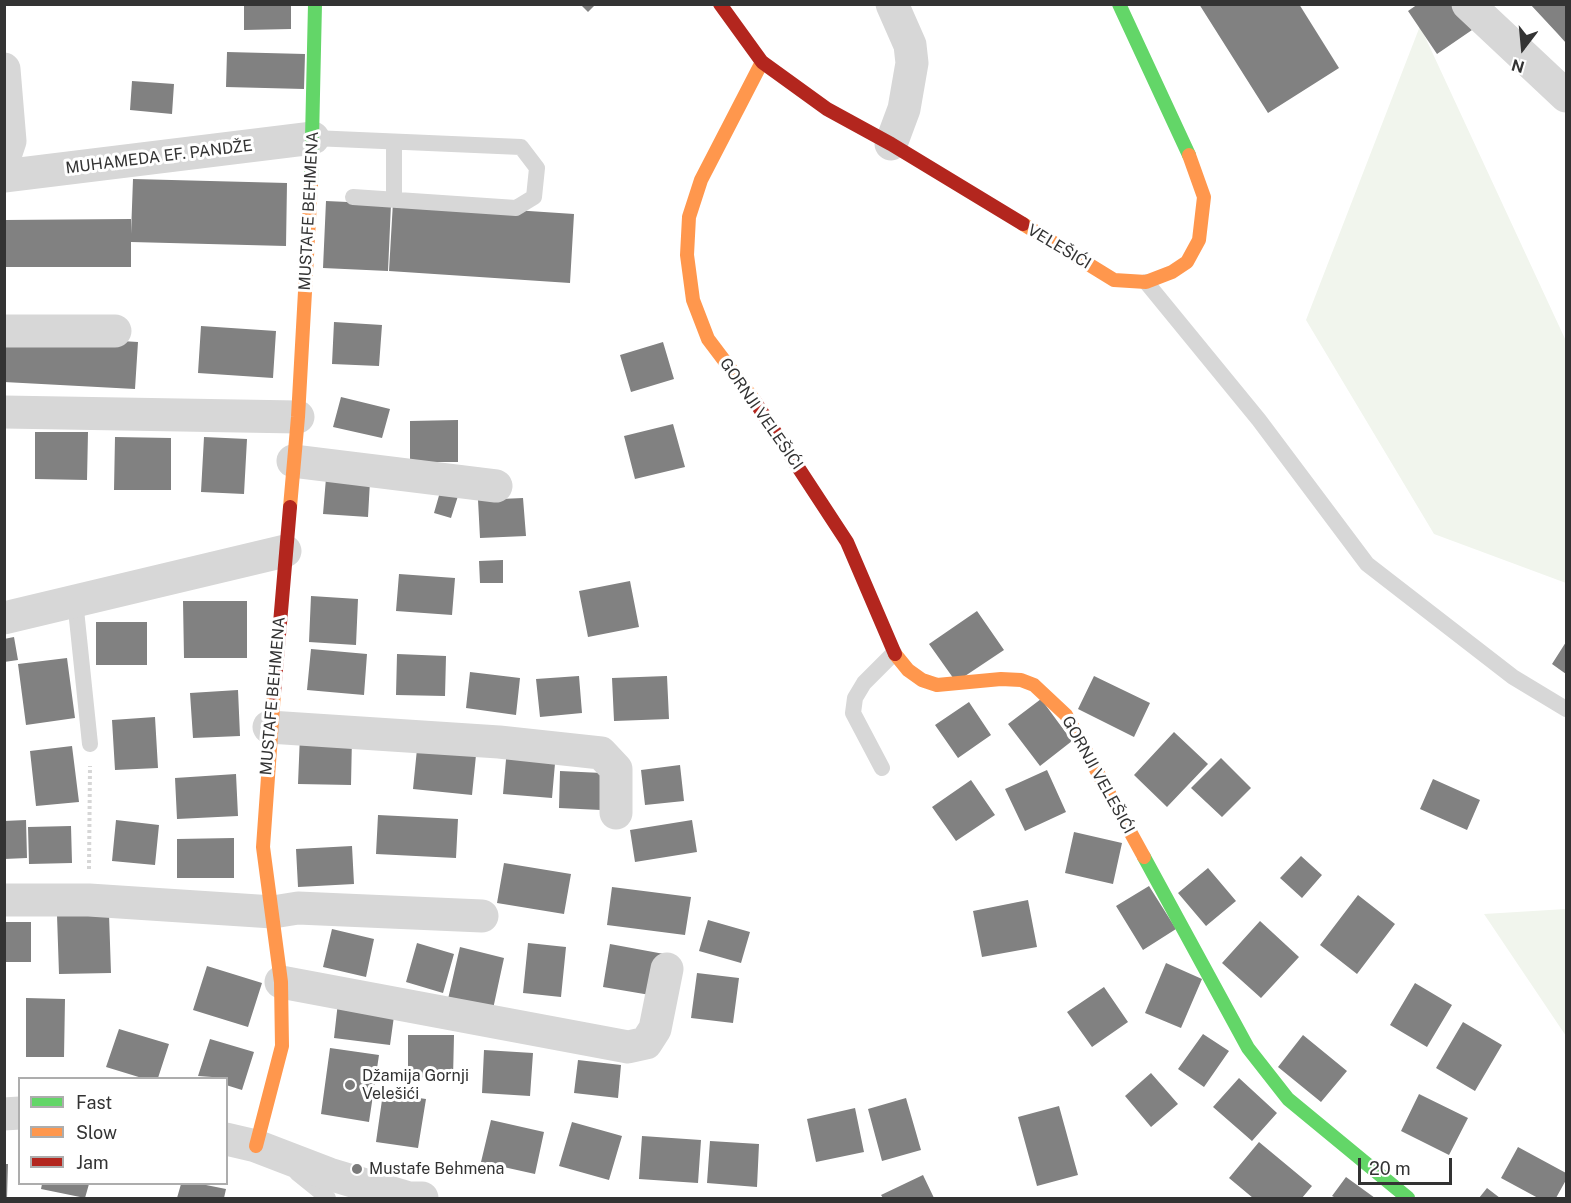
<!DOCTYPE html>
<html>
<head>
<meta charset="utf-8">
<style>
	body { margin:0 }
	#map { position:relative; width:1571px; height:1203px; overflow:hidden; background:#fff; font-family:"Public Sans",sans-serif }
	canvas { display:block }
	.frame { position:absolute; inset:0; border:6px solid #333; pointer-events:none }
	.legend { position:absolute; left:18px; top:1077px; width:210px; height:108px; box-sizing:border-box; background:#fff; border:2px solid #adadad; margin:0; padding:8px 10px; list-style:none; font-size:18px; color:#333 }
	.legend li { display:flex; align-items:center; gap:12px; height:30px }
	.legend b { width:30px; border:2px solid #adadad }
	.north { position:absolute; left:1493px; top:18px; width:60px; height:60px; -webkit-text-stroke:4px #fff; paint-order:stroke; rotate:196deg; font-size:16px; font-weight:700; line-height:24px; text-align:center; color:#333 }
	.north::after { content:''; display:block; margin:auto; width:21px; height:27px; background:#333; clip-path:polygon(50% 0,100% 100%,50% 72%,0 100%) }
	.scale { position:absolute; left:1358px; top:1158px; width:94px; height:27px; box-sizing:border-box; border:3px solid #333; border-top:0; padding-left:8px; font-size:18px; line-height:21px; white-space:nowrap; color:#333; -webkit-text-stroke:4px #fff; paint-order:stroke }
</style>
</head>
<body>
<div id="map">
<canvas width="1571" height="1203"></canvas>
<div class="frame"></div>
<ul class="legend">
<li><b style="height:8px;background:#63d668"></b>Fast</li>
<li><b style="height:8px;background:#ff974d"></b>Slow</li>
<li><b style="height:8px;background:#b3261e"></b>Jam</li>
</ul>
<div class="north">N</div>
<div class="scale">20 m</div>
</div>
<script>
const ctx = document.querySelector('canvas').getContext('2d');
ctx.lineJoin = 'round';
function fill(path, color) {
  ctx.fillStyle = color;
  ctx.fill(path, 'evenodd');
}
function poly(rows) {
  const path = new Path2D();
  for (const r of rows) {
    path.moveTo(r[0], r[1]);
    for (let i = 2; i < r.length; i += 2) path.lineTo(r[i], r[i + 1]);
  }
  return path;
}
function trace(path, color, width, dash) {
  ctx.strokeStyle = color;
  ctx.lineWidth = width;
  ctx.lineCap = dash ? 'butt' : 'round';
  ctx.setLineDash(dash || []);
  ctx.stroke(path);
}
function drawText(font, color, halo, rows, align = 'center') {
  ctx.font = font + ' "Public Sans",sans-serif';
  ctx.lineWidth = 6;
  ctx.setLineDash([]);
  ctx.textBaseline = 'middle';
  ctx.strokeStyle = halo;
  ctx.fillStyle = color;
  for (const [text, x, y, turn = 0] of rows) {
    ctx.save();
    ctx.translate(x, y);
    ctx.rotate((+turn || 0) * Math.PI / 180);
    ctx.textAlign = isNaN(turn) ? turn : align;
    if (halo) ctx.strokeText(text, 0, 0);
    ctx.fillText(text, 0, 0);
    ctx.restore();
  }
}
const green = poly([
	[1420,26,1566,341,1566,583,1434,534,1306,320],
	[1566,909,1566,1036,1484,914]
]);
const building = poly([
	[244,4,291,4,291,29,244,30],
	[580,4,596,4,588,12],
	[1199,4,1299,4,1339,68,1268,113],
	[1418,4,1455,4,1472,30,1437,54,1408,11],
	[1530,4,1566,4,1566,43,1557,33],
	[227,52,305,54,304,89,226,87],
	[132,81,174,84,172,114,130,110],
	[133,179,287,183,286,246,131,242,131,267,4,267,4,220,131,219,131,234],
	[326,201,391,204,388,271,323,268],
	[393,202,574,214,570,283,389,271],
	[334,322,382,325,379,366,332,364],
	[201,326,276,331,273,378,198,373],
	[4,334,138,342,135,389,4,382],
	[663,342,674,379,631,392,620,355],
	[341,397,390,409,382,438,333,427],
	[458,420,458,462,410,462,410,421],
	[673,424,685,467,635,479,624,436],
	[35,432,88,432,87,480,35,479],
	[115,437,171,438,171,490,114,490],
	[204,437,247,439,244,494,201,492],
	[326,478,370,481,368,517,323,514],
	[440,492,458,496,451,518,434,513],
	[523,498,526,536,480,538,478,500],
	[503,560,503,583,480,583,479,561],
	[399,574,455,578,452,615,396,611],
	[630,581,639,627,588,637,579,591],
	[311,596,358,599,356,645,309,642],
	[183,601,247,601,247,658,184,658],
	[977,611,1004,650,956,682,929,644],
	[96,622,147,622,147,665,96,665],
	[14,637,18,660,4,662,4,639],
	[1566,642,1566,674,1552,664],
	[311,649,367,654,364,695,307,690],
	[397,654,446,656,445,696,396,695],
	[67,658,75,718,26,725,18,664],
	[470,672,520,678,516,715,466,708],
	[579,676,582,713,540,717,536,679],
	[667,676,669,719,614,721,612,678],
	[1094,676,1150,703,1134,737,1078,709],
	[238,690,240,736,193,738,190,693],
	[1041,699,1072,741,1040,766,1008,724],
	[969,702,991,735,958,758,935,725],
	[155,717,158,768,115,770,112,720],
	[1174,732,1208,764,1167,807,1134,775],
	[300,735,352,737,351,785,298,784],
	[418,739,477,745,472,795,413,789],
	[72,746,79,802,36,806,30,751],
	[507,748,556,752,552,798,503,794],
	[1221,758,1251,788,1222,817,1191,788],
	[680,765,684,801,645,805,641,770],
	[1047,770,1066,812,1025,831,1005,789],
	[560,771,602,773,601,810,559,808],
	[236,774,238,816,177,819,175,778],
	[1433,779,1480,800,1467,830,1420,809],
	[971,780,995,815,956,841,932,807],
	[378,815,458,819,456,858,376,854],
	[26,820,27,858,4,859,4,821],
	[116,820,159,825,155,865,112,861],
	[692,820,697,852,635,862,630,830],
	[71,826,72,863,29,864,28,827],
	[1074,832,1122,843,1113,884,1065,873],
	[234,838,234,878,177,878,177,839],
	[352,846,354,884,298,887,296,849],
	[1301,856,1322,875,1302,898,1280,878],
	[504,863,571,874,564,914,497,903],
	[1208,868,1236,901,1206,926,1178,893],
	[1149,886,1176,929,1143,950,1116,906],
	[612,887,691,897,685,935,607,925],
	[1358,895,1395,924,1357,974,1320,945],
	[1028,900,1037,947,982,957,973,911],
	[109,914,111,973,59,974,57,915],
	[708,920,750,932,741,963,699,951],
	[1260,921,1299,957,1261,998,1222,963],
	[4,922,31,922,31,962,4,962],
	[332,929,374,939,366,977,323,967],
	[417,943,454,954,443,993,406,982],
	[528,943,566,947,561,997,523,993],
	[610,944,664,954,656,996,603,987],
	[460,947,504,958,493,1009,448,999],
	[1166,963,1202,979,1181,1028,1145,1013],
	[207,966,262,983,248,1027,193,1010],
	[697,973,739,978,733,1023,691,1018],
	[1415,983,1452,1005,1427,1047,1390,1025],
	[1104,987,1128,1022,1092,1047,1067,1012],
	[26,998,65,999,64,1057,26,1057],
	[338,1002,395,1009,390,1045,334,1038],
	[1463,1022,1502,1045,1475,1091,1436,1068],
	[119,1029,169,1044,158,1078,142,1078,106,1067],
	[1203,1034,1229,1051,1204,1087,1178,1069],
	[408,1035,454,1035,453,1078,408,1077],
	[1303,1035,1347,1071,1321,1102,1278,1067],
	[210,1039,254,1052,242,1090,226,1085,226,1078,198,1076],
	[330,1048,379,1055,369,1122,321,1114],
	[484,1050,533,1053,530,1096,482,1093],
	[578,1060,621,1065,618,1098,574,1093],
	[1151,1073,1178,1104,1151,1127,1125,1096],
	[1239,1078,1277,1113,1252,1141,1213,1107],
	[383,1093,426,1099,418,1148,376,1142],
	[1419,1094,1468,1118,1449,1155,1401,1131],
	[906,1098,921,1150,882,1161,868,1109],
	[1059,1106,1078,1175,1037,1186,1018,1117],
	[855,1108,864,1152,816,1162,807,1119],
	[491,1120,544,1132,535,1174,481,1162],
	[572,1122,622,1136,609,1180,559,1166],
	[642,1136,701,1140,698,1183,639,1179],
	[710,1141,759,1144,757,1187,707,1183],
	[1259,1142,1312,1186,1302,1198,1253,1198,1229,1178],
	[1518,1147,1566,1173,1566,1180,1556,1198,1538,1198,1501,1178],
	[4,1164,8,1164,7,1198,4,1198],
	[923,1175,934,1198,883,1198,881,1195],
	[1346,1177,1375,1198,1336,1198,1332,1196],
	[42,1184,89,1184,85,1198,41,1189],
	[181,1184,201,1184,226,1189,224,1198,177,1198],
	[1487,1188,1500,1198,1479,1198]
]);
const path = poly([
	[89,869,90,766]
]);
const lane = poly([
	[313,138,521,147,537,168,534,197,516,208,353,197],
	[394,142,394,198],
	[1146,282,1259,420,1367,564,1513,677,1566,709],
	[75,600,90,744],
	[882,768,853,713,855,698,864,683,894,653],
	[297,1173,328,1198]
]);
const street = poly([
	[1468,4,1566,96],
	[4,69,10,141,4,159],
	[891,144,904,109,912,63,910,45,892,4],
	[4,176,313,138],
	[4,331,115,331],
	[4,412,298,417],
	[293,461,496,486],
	[4,618,285,551],
	[269,727,499,742,601,753,616,769,616,813],
	[4,900,89,900,273,912,298,908,482,916],
	[281,982,628,1047,646,1043,655,1029,667,969],
	[4,1114,20,1113],
	[226,1139,256,1146,329,1174,409,1198,422,1198]
]);
const fast = poly([
	[1119,4,1189,155],
	[311,184,315,4],
	[1144,857,1248,1048,1288,1099,1408,1198]
]);
const slow = poly([
	[1023,224,1114,280,1146,282,1172,272,1187,262,1199,240,1204,197,1189,155],
	[754,400,708,339,693,300,687,255,689,217,701,180,762,62],
	[290,507,298,417,311,184],
	[895,654,908,670,922,680,937,685,1001,679,1021,680,1034,685,1066,715,1144,857],
	[256,1146,282,1046,281,982,263,847,274,693]
]);
const jam = poly([
	[720,4,762,62,827,109,891,144,1023,224],
	[754,400,847,542,895,654],
	[274,693,290,507]
]);
const markers = [
	[350,1085,6,"#7a7a7a"],
	[357,1169,6,"#7a7a7a"]
];
const streetNames = [
	["MUHAMEDA EF. PANDŽE",159,157,-7],
	["MUSTAFE BEHMENA",309,211,-87],
	["VELEŠIĆI",1059,247,31],
	["GORNJI VELEŠIĆI",761,414,55],
	["MUSTAFE BEHMENA",273,696,-85],
	["GORNJI VELEŠIĆI",1098,775,61]
];
const poiNames = [
	["Džamija Gornji",362,1076],
	["Velešići",362,1094],
	["Mustafe Behmena",369,1169]
];
fill(green, '#f1f5ed');
fill(building, '#818181');
trace(path, '#d6d6d6', 4, [3, 3]);
trace(lane, '#d7d7d7', 16);
trace(street, '#d7d7d7', 33);
trace(fast, '#63d668', 14);
trace(slow, '#ff974d', 14);
trace(jam, '#b3261e', 14);
for (const [x, y, r, color] of markers) {
  const dot = new Path2D();
  dot.arc(x, y, r, 0, 2 * Math.PI);
  ctx.fillStyle = color;
  ctx.fill(dot);
  trace(dot, '#fff', 2);
}
drawText('16px', '#333', '#fff', streetNames);
drawText('16px', '#333', '#fff', poiNames, 'left');
</script>
</body>
</html>
